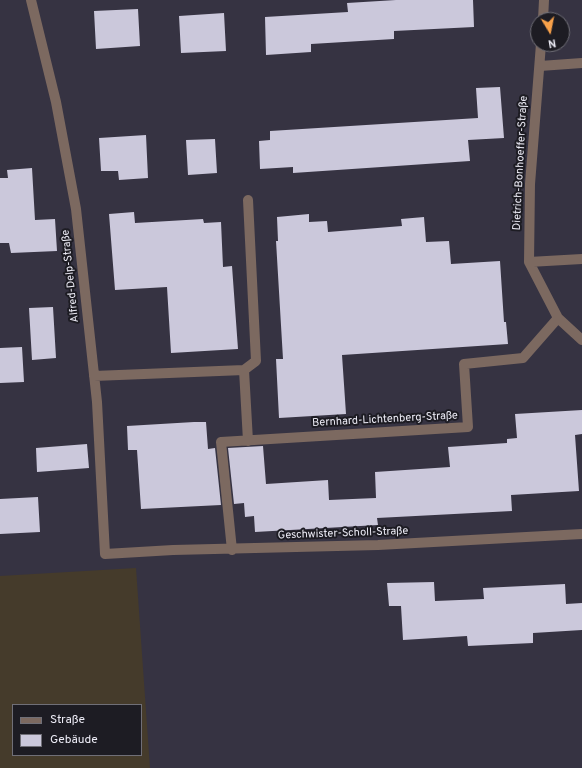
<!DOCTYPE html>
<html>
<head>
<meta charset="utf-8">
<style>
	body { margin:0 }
	#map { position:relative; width:582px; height:768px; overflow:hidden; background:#363342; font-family:Overpass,sans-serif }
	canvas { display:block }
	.legend { position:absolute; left:12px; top:704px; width:130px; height:52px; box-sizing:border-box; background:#1d1c23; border:1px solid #706f77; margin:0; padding:5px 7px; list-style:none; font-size:12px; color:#ecebf5 }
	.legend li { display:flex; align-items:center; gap:8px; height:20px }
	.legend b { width:20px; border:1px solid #706f77 }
	.north { position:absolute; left:530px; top:12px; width:40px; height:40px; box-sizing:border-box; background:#1d1c23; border:1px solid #706f77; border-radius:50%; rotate:170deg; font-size:11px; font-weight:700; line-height:16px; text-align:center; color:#ecebf5 }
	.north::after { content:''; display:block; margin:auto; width:14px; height:18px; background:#f8a14a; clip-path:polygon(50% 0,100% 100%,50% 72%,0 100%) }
</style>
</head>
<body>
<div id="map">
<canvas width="582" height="768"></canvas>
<ul class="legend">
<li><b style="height:5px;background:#7c6960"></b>Straße</li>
<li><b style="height:11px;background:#cbc8db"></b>Gebäude</li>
</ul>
<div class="north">N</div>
</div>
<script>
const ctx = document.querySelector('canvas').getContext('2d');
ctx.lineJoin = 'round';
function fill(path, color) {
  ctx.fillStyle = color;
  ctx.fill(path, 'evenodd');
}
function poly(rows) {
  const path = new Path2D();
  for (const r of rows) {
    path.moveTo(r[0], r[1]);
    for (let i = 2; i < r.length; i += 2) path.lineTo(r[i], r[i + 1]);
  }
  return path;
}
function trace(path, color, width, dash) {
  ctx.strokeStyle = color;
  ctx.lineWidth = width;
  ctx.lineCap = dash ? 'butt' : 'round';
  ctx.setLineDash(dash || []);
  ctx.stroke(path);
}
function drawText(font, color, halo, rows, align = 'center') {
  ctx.font = font + ' Overpass,sans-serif';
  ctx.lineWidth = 4;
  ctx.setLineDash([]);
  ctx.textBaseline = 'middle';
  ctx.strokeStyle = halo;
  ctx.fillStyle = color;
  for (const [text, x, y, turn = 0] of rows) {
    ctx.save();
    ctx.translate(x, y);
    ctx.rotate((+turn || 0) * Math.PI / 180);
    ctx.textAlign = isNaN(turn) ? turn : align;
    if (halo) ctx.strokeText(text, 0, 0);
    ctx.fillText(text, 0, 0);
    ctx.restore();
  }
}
const education = poly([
	[136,568,150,768,0,768,0,576],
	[13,705,141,705,141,755,13,755]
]);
const building = poly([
	[396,0,473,0,474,27,394,31,394,39,311,44,311,52,266,55,265,17,348,12,347,3],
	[138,9,140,46,96,49,94,11],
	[224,13,226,51,181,53,179,16],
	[500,87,504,138,468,140,470,161,293,173,293,167,260,169,259,141,270,140,270,131,478,118,476,88],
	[146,135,148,178,119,180,118,171,101,171,99,138],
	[215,139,217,173,188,175,186,140],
	[32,168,35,220,55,219,57,251,11,253,9,243,0,243,0,178,8,178,7,170],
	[134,212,135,223,203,219,204,223,221,222,223,267,232,266,238,349,171,353,167,287,115,290,109,214],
	[309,214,309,222,327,221,328,232,402,226,401,219,424,217,426,242,449,241,451,264,500,261,504,322,506,322,508,344,342,355,346,414,279,418,276,359,283,359,276,241,278,241,277,217],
	[53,307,56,358,32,360,29,308],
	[22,347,24,382,0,383,0,348],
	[582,410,582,434,575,435,579,491,511,495,512,511,377,518,378,525,255,532,254,516,245,517,244,503,234,504,228,448,263,446,266,484,328,480,329,500,376,498,375,472,450,467,448,447,507,443,507,439,517,438,515,414],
	[194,422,206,422,208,449,215,448,221,505,141,509,137,450,128,450,127,426],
	[87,444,89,468,37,472,36,448],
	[38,497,40,532,0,534,0,499],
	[434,582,435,601,484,599,483,588,565,584,566,604,582,603,582,630,533,633,533,643,468,646,467,636,403,640,401,606,389,606,387,583]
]);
const minor = poly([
	[31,0,56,102,76,209,97,402,105,554,173,550,378,545,582,534],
	[543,20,544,0],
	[541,44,530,184,529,262,558,318,582,340],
	[540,66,582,63],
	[529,262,582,259],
	[94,376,244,370],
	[248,441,244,370,256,361,248,200],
	[232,550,221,442,468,427,464,364,523,358,558,318]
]);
const streetNames = [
	["Dietrich-Bonhoeffer-Straße",521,163,-87],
	["Alfred-Delp-Straße",71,276,-96],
	["Bernhard-Lichtenberg-Straße",385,420,-3],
	["Geschwister-Scholl-Straße",343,534,-2]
];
fill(education, '#453b2b');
fill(building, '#cbc8db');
trace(minor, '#7c6960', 10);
drawText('11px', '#ecebf5', '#1d1c23', streetNames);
</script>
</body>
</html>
